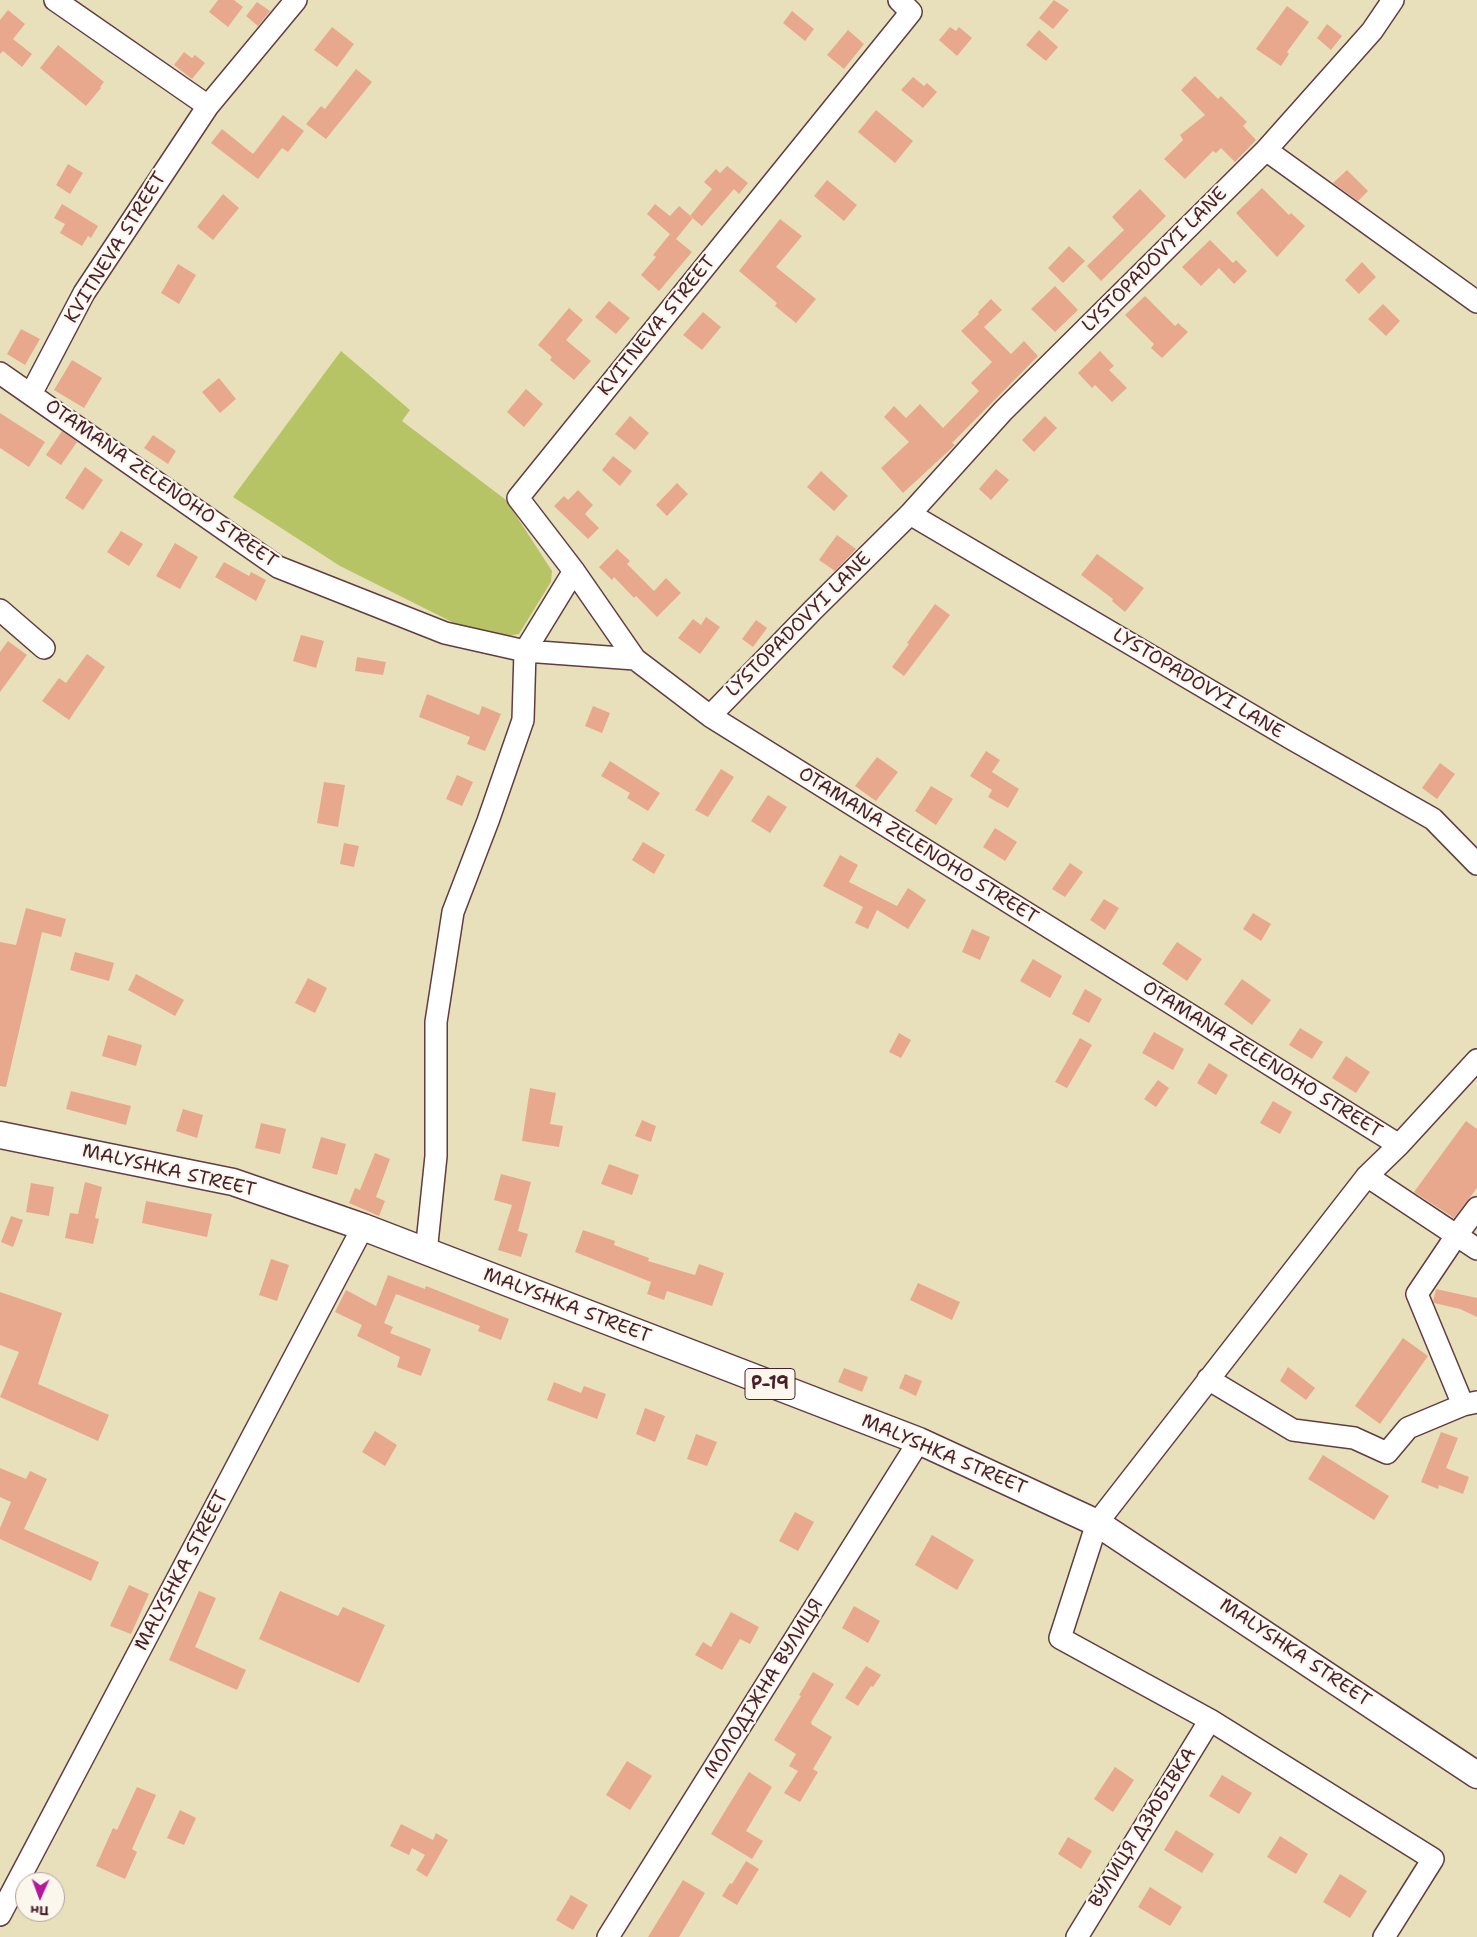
<!DOCTYPE html>
<html>
<head>
<meta charset="utf-8">
<style>
	body { margin:0 }
	#map { position:relative; width:1477px; height:1937px; overflow:hidden; background:#e8e0bb; font-family:"Shantell Sans",sans-serif }
	canvas { display:block }
	.north { position:absolute; left:15px; top:1872px; width:50px; height:50px; box-sizing:border-box; background:#fbf7ec; border:1px solid #b4a19f; border-radius:50%; rotate:182deg; font-size:14px; font-weight:700; line-height:20px; text-align:center; color:#4a1f2b }
	.north::after { content:''; display:block; margin:auto; width:18px; height:22px; background:#b5179e; clip-path:polygon(50% 0,100% 100%,50% 72%,0 100%) }
</style>
</head>
<body>
<div id="map">
<canvas width="1477" height="1937"></canvas>
<div class="north">Пн</div>
</div>
<script>
const ctx = document.querySelector('canvas').getContext('2d');
ctx.lineJoin = 'round';
function fill(path, color) {
  ctx.fillStyle = color;
  ctx.fill(path, 'evenodd');
}
function poly(rows) {
  const path = new Path2D();
  for (const r of rows) {
    path.moveTo(r[0], r[1]);
    for (let i = 2; i < r.length; i += 2) path.lineTo(r[i], r[i + 1]);
  }
  return path;
}
function trace(path, color, width, dash) {
  ctx.strokeStyle = color;
  ctx.lineWidth = width;
  ctx.lineCap = dash ? 'butt' : 'round';
  ctx.setLineDash(dash || []);
  ctx.stroke(path);
}
function drawText(font, color, halo, rows, align = 'center') {
  ctx.font = font + ' "Shantell Sans",sans-serif';
  ctx.lineWidth = 4.5;
  ctx.setLineDash([]);
  ctx.textBaseline = 'middle';
  ctx.strokeStyle = halo;
  ctx.fillStyle = color;
  for (const [text, x, y, turn = 0] of rows) {
    ctx.save();
    ctx.translate(x, y);
    ctx.rotate((+turn || 0) * Math.PI / 180);
    ctx.textAlign = isNaN(turn) ? turn : align;
    if (halo) ctx.strokeText(text, 0, 0);
    ctx.fillText(text, 0, 0);
    ctx.restore();
  }
}
const green = poly([
	[341,351,410,410,402,421,506,500,552,571,551,582,519,634,509,636,458,625,340,566,233,497]
]);
const building = poly([
	[218,0,234,0,243,7,228,27,209,12],
	[1054,0,1069,10,1053,29,1039,18],
	[257,2,270,11,258,26,246,16],
	[1287,6,1309,22,1287,52,1289,54,1281,66,1256,49],
	[8,10,25,24,13,39,32,54,22,67,3,51,0,54,0,20],
	[792,11,814,29,805,41,783,23],
	[1327,24,1342,36,1331,50,1317,38],
	[332,27,354,44,337,67,314,50],
	[950,27,956,31,959,27,972,38,957,56,939,40],
	[848,30,864,44,844,69,827,55],
	[1039,30,1058,47,1046,61,1026,45],
	[58,45,104,82,100,87,101,88,86,106,40,68],
	[184,52,192,58,195,55,205,63,192,79,174,65],
	[356,69,372,82,326,139,306,124,321,106,325,109],
	[1195,76,1218,99,1221,96,1247,122,1243,126,1256,140,1235,162,1221,148,1216,153,1213,151,1185,179,1164,159,1183,140,1180,135,1205,115,1181,90],
	[913,77,924,86,927,83,937,92,923,108,901,90],
	[876,110,913,141,895,163,858,132],
	[283,115,304,131,288,152,282,148,258,179,211,143,222,129,253,154],
	[68,164,83,173,70,194,56,185],
	[727,166,748,183,739,194,734,189,702,226,690,216,712,189,704,182,716,169,720,173],
	[1347,170,1368,191,1358,201,1333,183],
	[827,180,857,205,844,221,814,196],
	[1262,188,1289,215,1291,213,1305,226,1277,257,1236,213],
	[1140,189,1166,216,1101,281,1087,266,1124,230,1112,217],
	[223,194,239,208,213,240,197,227],
	[62,204,98,226,91,238,88,236,82,246,60,233,65,224,54,218],
	[655,204,670,216,679,206,693,218,676,239,692,252,659,291,641,275,656,257,653,255,670,234,671,235,647,214],
	[780,219,802,236,776,267,816,299,796,323,775,306,777,303,739,271],
	[1210,240,1233,263,1236,260,1247,271,1234,284,1219,268,1201,286,1182,267],
	[1069,246,1085,261,1063,283,1048,268],
	[1362,262,1376,277,1359,294,1345,280],
	[178,264,196,275,179,304,161,293],
	[1055,286,1078,310,1055,332,1031,309],
	[1145,296,1175,326,1178,323,1188,332,1162,358,1151,348,1154,344,1125,315],
	[991,299,1002,310,984,327,1011,354,1024,341,1038,356,952,443,955,445,903,493,881,468,909,442,884,417,894,406,906,418,920,404,943,428,979,391,971,383,992,362,961,331,979,314,978,312],
	[609,301,630,318,616,334,595,317],
	[1383,304,1400,321,1386,336,1368,319],
	[569,308,583,320,566,340,591,361,574,380,550,360,552,357,538,345],
	[703,312,721,327,702,350,683,335],
	[21,329,40,339,25,365,7,354],
	[1100,351,1114,366,1109,370,1127,388,1112,402,1095,385,1092,388,1078,373],
	[72,360,102,378,84,408,54,390],
	[219,378,236,399,220,413,202,392],
	[526,389,543,404,524,427,507,412],
	[0,413,45,442,29,467,0,448],
	[630,416,649,433,635,450,615,434],
	[1045,416,1057,428,1034,452,1022,440],
	[62,431,77,442,61,465,46,455],
	[153,435,176,451,168,464,144,448],
	[613,456,632,471,620,486,602,470],
	[85,467,103,480,83,510,65,498],
	[996,469,1009,480,991,500,979,489],
	[821,471,848,496,834,511,807,487],
	[677,483,688,494,667,516,656,505],
	[578,490,593,505,585,514,599,528,588,539,554,506,564,496,568,500],
	[121,531,143,544,129,566,107,552],
	[837,535,856,549,835,571,819,560],
	[175,543,198,557,180,589,156,576],
	[617,549,630,561,627,564,654,591,666,578,681,593,657,617,636,596,634,598,614,577,612,580,599,567],
	[1097,554,1144,588,1125,612,1112,601,1113,599,1081,575],
	[224,562,249,576,251,572,266,580,256,601,215,577],
	[935,604,950,615,904,676,892,667,909,644,907,643],
	[706,617,720,627,700,654,678,638,693,619,701,625],
	[756,620,767,628,753,647,742,639],
	[301,635,324,641,316,668,293,661],
	[8,641,27,655,0,692,0,652],
	[87,654,105,667,69,720,42,701,59,678,66,683],
	[357,657,386,662,383,675,355,671],
	[427,694,479,715,482,706,501,714,485,751,467,744,470,737,419,717],
	[593,706,610,713,602,733,585,726],
	[986,751,1000,760,992,772,1019,789,1008,808,988,797,992,790,970,776],
	[877,757,898,772,876,801,855,786],
	[610,761,660,793,648,811,627,798,630,793,601,776],
	[1440,763,1455,774,1437,799,1422,788],
	[721,769,734,777,708,817,695,810],
	[457,775,473,782,462,806,446,799],
	[324,782,345,785,338,827,317,823],
	[931,786,953,799,936,825,915,811],
	[768,795,787,807,770,833,751,821],
	[995,828,1017,842,1005,861,983,847],
	[643,842,665,855,654,874,632,860],
	[344,843,359,846,354,867,340,864],
	[840,855,858,865,849,882,897,906,908,888,926,900,908,929,877,910,868,929,855,923,863,907,823,886],
	[1070,863,1083,872,1065,897,1052,889],
	[1104,899,1119,908,1105,930,1090,920],
	[26,908,66,919,61,937,42,932,6,1087,0,1086,0,942,16,945],
	[1253,913,1271,924,1261,941,1243,929],
	[972,929,990,937,980,960,962,952],
	[1177,942,1202,959,1187,981,1162,964],
	[75,952,114,963,109,981,70,970],
	[1033,959,1062,976,1050,998,1020,981],
	[136,974,184,1000,175,1016,128,990],
	[308,978,327,988,315,1013,295,1003],
	[1242,979,1271,1000,1252,1025,1224,1004],
	[1085,989,1102,999,1089,1023,1072,1014],
	[1300,1028,1323,1042,1312,1059,1289,1045],
	[1154,1032,1184,1049,1173,1070,1142,1053],
	[899,1033,911,1040,901,1058,889,1052],
	[108,1035,142,1045,136,1066,102,1056],
	[1080,1038,1092,1045,1067,1088,1055,1082],
	[1346,1056,1370,1072,1356,1093,1332,1078],
	[1209,1063,1228,1075,1216,1095,1197,1083],
	[1158,1080,1169,1088,1156,1107,1144,1099],
	[530,1088,556,1093,550,1124,563,1126,559,1147,522,1141],
	[71,1091,131,1106,126,1125,66,1109],
	[1273,1101,1292,1112,1280,1134,1260,1123],
	[183,1109,203,1115,197,1138,176,1131],
	[642,1120,656,1126,651,1142,635,1136],
	[1466,1121,1477,1129,1477,1188,1454,1218,1414,1192],
	[261,1123,286,1129,280,1154,255,1148],
	[321,1137,346,1144,337,1175,312,1168],
	[375,1153,390,1159,376,1197,385,1201,379,1216,349,1203,355,1188,360,1190],
	[609,1164,639,1175,632,1195,601,1184],
	[501,1174,531,1182,518,1231,528,1234,521,1257,498,1250,512,1205,494,1200],
	[85,1182,102,1187,95,1218,99,1219,93,1244,65,1238,70,1213,78,1214],
	[31,1183,54,1187,49,1216,26,1212],
	[146,1201,212,1214,207,1237,142,1223],
	[11,1216,23,1220,13,1247,1,1242],
	[583,1230,615,1241,614,1245,649,1258,648,1261,695,1275,699,1264,724,1273,712,1306,667,1291,664,1300,647,1294,651,1282,575,1252],
	[271,1259,289,1265,277,1301,259,1295],
	[388,1275,425,1289,426,1286,509,1319,501,1340,478,1331,480,1326,396,1294,384,1323,393,1327,390,1333,431,1349,421,1376,397,1367,400,1357,357,1336,362,1325,335,1312,346,1290,376,1306],
	[918,1283,960,1302,952,1320,910,1300],
	[1436,1289,1477,1298,1477,1317,1460,1309,1434,1303,1433,1301],
	[0,1292,62,1313,38,1384,109,1415,98,1441,0,1397,19,1352,0,1345],
	[1403,1338,1428,1356,1380,1424,1355,1406],
	[1288,1367,1315,1388,1306,1400,1280,1381],
	[844,1368,868,1377,862,1392,838,1382],
	[905,1374,922,1381,916,1396,899,1388],
	[554,1382,581,1393,584,1386,606,1394,597,1419,547,1400],
	[645,1408,665,1416,655,1442,636,1434],
	[375,1431,397,1445,385,1466,362,1452],
	[1441,1432,1458,1438,1446,1468,1469,1477,1463,1494,1439,1485,1438,1489,1421,1482],
	[696,1434,717,1442,707,1466,687,1459],
	[1323,1455,1389,1496,1374,1520,1308,1479],
	[0,1468,26,1479,30,1471,47,1479,24,1529,99,1562,91,1581,0,1539,0,1528,11,1502,0,1497],
	[795,1512,814,1522,798,1551,779,1541],
	[932,1535,974,1560,957,1590,915,1565],
	[129,1585,149,1594,131,1634,110,1626],
	[199,1591,216,1598,195,1647,246,1670,237,1690,169,1660],
	[280,1591,338,1616,343,1607,385,1625,359,1683,259,1639],
	[854,1606,880,1621,868,1643,842,1628],
	[731,1612,759,1627,750,1644,740,1639,722,1670,695,1655,703,1642,711,1647],
	[866,1666,881,1675,873,1687,871,1686,858,1706,845,1698],
	[813,1672,834,1684,811,1722,812,1723,811,1724,832,1737,813,1769,818,1772,800,1802,784,1793,798,1771,789,1766,796,1754,774,1740,801,1696,799,1695],
	[627,1761,652,1776,630,1810,606,1795],
	[1115,1767,1134,1780,1113,1812,1094,1799],
	[749,1772,772,1787,746,1831,763,1841,752,1859,711,1834],
	[1222,1775,1252,1793,1239,1814,1209,1796],
	[137,1787,156,1795,132,1849,137,1852,125,1879,96,1866,113,1828,117,1830],
	[180,1810,196,1818,184,1845,167,1838],
	[401,1824,433,1840,436,1833,448,1840,427,1877,416,1870,425,1855,412,1848,409,1855,390,1846],
	[1176,1830,1214,1854,1202,1873,1164,1850],
	[1280,1836,1308,1854,1296,1874,1267,1857],
	[1068,1837,1092,1851,1081,1869,1058,1854],
	[746,1861,759,1869,737,1905,722,1896,730,1883,732,1884],
	[1340,1874,1367,1891,1350,1918,1323,1902],
	[683,1880,705,1893,679,1937,648,1937],
	[1150,1887,1182,1907,1170,1926,1138,1907],
	[571,1895,588,1905,573,1930,556,1920]
]);
const minor = poly([
	[55,0,208,106],
	[1266,150,1477,302],
	[0,373,278,567,445,633,525,651,635,659,710,716,1399,1145,1367,1176,1097,1523,1060,1638,1210,1720,1433,1859,1384,1937],
	[31,394,84,293,208,106,296,0],
	[910,514,1292,739,1433,819,1477,864],
	[0,610,44,648],
	[635,659,574,571,518,498,911,12,899,0],
	[710,716,813,610,910,514,1003,411,1266,150,1372,31,1393,0],
	[1399,1145,1477,1060],
	[1367,1176,1477,1249],
	[426,1253,436,1156,436,1022,453,912,488,821,523,720,525,651,574,571],
	[1208,1379,1293,1430,1354,1438,1387,1453,1408,1428,1463,1405,1477,1402],
	[1463,1405,1417,1294,1456,1236,1477,1208],
	[0,1915,363,1227],
	[608,1937,919,1441],
	[1077,1937,1210,1720]
]);
const major = poly([
	[0,1135,233,1182,363,1227,919,1441,1097,1523,1477,1775]
]);
const shields = [
	[770,1384,50]
];
const shieldNames = [
	["Р-19",770,1384]
];
const streetNames = [
	["KVITNEVA STREET",116,248,-58],
	["LYSTOPADOVYI LANE",1155,260,-45],
	["KVITNEVA STREET",657,326,-51],
	["OTAMANA ZELENOHO STREET",161,484,35],
	["LYSTOPADOVYI LANE",799,625,-45],
	["LYSTOPADOVYI LANE",1198,684,31],
	["OTAMANA ZELENOHO STREET",918,846,32],
	["OTAMANA ZELENOHO STREET",1262,1060,32],
	["MALYSHKA STREET",169,1171,13],
	["MALYSHKA STREET",567,1306,21],
	["MALYSHKA STREET",944,1455,23],
	["MALYSHKA STREET",182,1571,-62],
	["MALYSHKA STREET",1295,1653,34],
	["МОЛОДІЖНА ВУЛИЦЯ",764,1689,-58],
	["ВУЛИЦЯ ДЗЮБІВКА",1143,1828,-58]
];
fill(green, '#b6c466');
fill(building, '#e8a88e');
trace(minor, '#623c41', 24);
trace(major, '#623c41', 29);
trace(minor, '#fff', 21);
trace(major, '#fff', 26);
for (const [x, y, w] of shields) {
  const box = new Path2D();
  box.roundRect(x - w / 2, y - 15.5, w, 31, 4);
  ctx.fillStyle = '#fbf7ec';
  ctx.fill(box);
  trace(box, '#4a1f2b', 1);
}
drawText('bold 18px', '#4a1f2b', null, shieldNames);
drawText('19px', '#4a1f2b', '#fbf7ec', streetNames);
</script>
</body>
</html>
